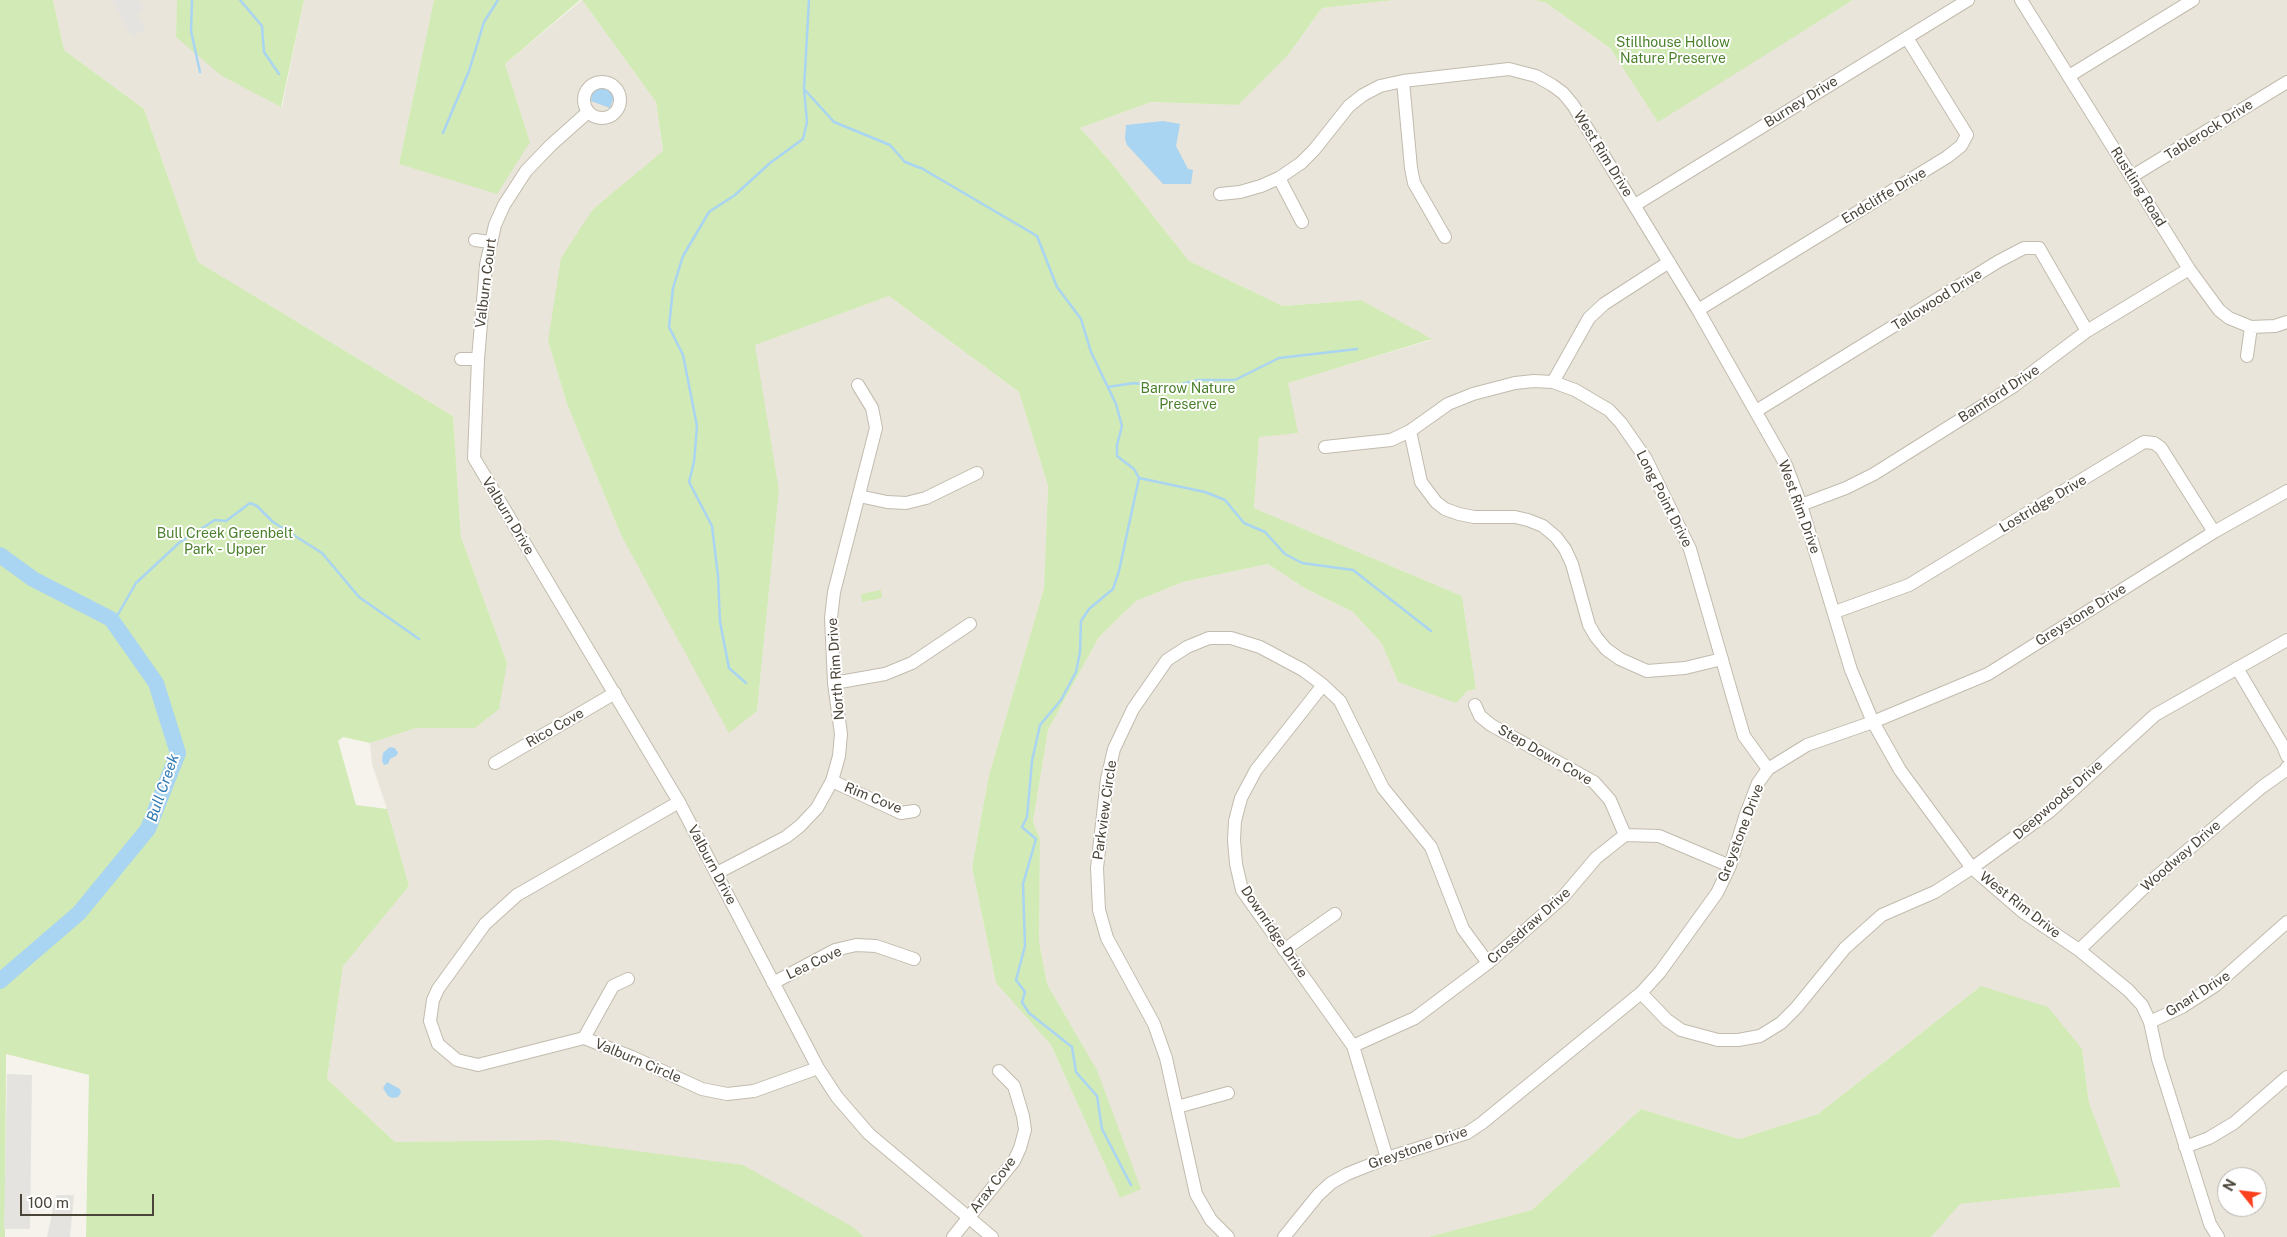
<!DOCTYPE html>
<html>
<head>
<meta charset="utf-8">
<style>
	body { margin:0 }
	#map { position:relative; width:2287px; height:1237px; overflow:hidden; background:#f6f3ec; font-family:"Public Sans",sans-serif }
	canvas { display:block }
	.north { position:absolute; left:2217px; top:1167px; width:50px; height:50px; box-sizing:border-box; background:#fff; border:1px solid #b7b4b0; border-radius:50%; rotate:299deg; font-size:14px; font-weight:700; line-height:20px; text-align:center; color:#4b4439 }
	.north::after { content:''; display:block; margin:auto; width:18px; height:22px; background:#fc3f1d; clip-path:polygon(50% 0,100% 100%,50% 72%,0 100%) }
	.scale { position:absolute; left:20px; top:1194px; width:134px; height:22px; box-sizing:border-box; border:2px solid #4b4439; border-top:0; padding-left:6px; font-size:15px; line-height:18px; white-space:nowrap; color:#4b4439; -webkit-text-stroke:4px #fff; paint-order:stroke }
</style>
</head>
<body>
<div id="map">
<canvas width="2287" height="1237"></canvas>
<div class="north">N</div>
<div class="scale">100 m</div>
</div>
<script>
const ctx = document.querySelector('canvas').getContext('2d');
ctx.lineJoin = 'round';
function fill(path, color) {
  ctx.fillStyle = color;
  ctx.fill(path, 'evenodd');
}
function poly(rows) {
  const path = new Path2D();
  for (const r of rows) {
    if (r.length === 3) {
      path.moveTo(r[0] + r[2], r[1]);
      path.arc(r[0], r[1], r[2], 0, 2 * Math.PI);
      continue;
    }
    path.moveTo(r[0], r[1]);
    for (let i = 2; i < r.length; i += 2) path.lineTo(r[i], r[i + 1]);
  }
  return path;
}
function trace(path, color, width, dash) {
  ctx.strokeStyle = color;
  ctx.lineWidth = width;
  ctx.lineCap = dash ? 'butt' : 'round';
  ctx.setLineDash(dash || []);
  ctx.stroke(path);
}
function drawText(font, color, halo, rows, align = 'center') {
  ctx.font = font + ' "Public Sans",sans-serif';
  ctx.lineWidth = 4;
  ctx.setLineDash([]);
  ctx.textBaseline = 'middle';
  ctx.strokeStyle = halo;
  ctx.fillStyle = color;
  for (const [text, x, y, turn = 0] of rows) {
    ctx.save();
    ctx.translate(x, y);
    ctx.rotate((+turn || 0) * Math.PI / 180);
    ctx.textAlign = isNaN(turn) ? turn : align;
    if (halo) ctx.strokeText(text, 0, 0);
    ctx.fillText(text, 0, 0);
    ctx.restore();
  }
}
const residential = poly([
	[53,0,177,0,176,37,282,107,304,0,434,0,399,164,530,142,505,64,582,0,656,102,663,152,593,209,548,341,567,404,621,535,757,711,779,490,754,345,889,296,1019,392,1048,486,1044,588,989,775,972,867,996,983,1051,1045,1120,1198,1097,1070,1047,984,1039,941,1040,839,1033,822,1048,730,1099,637,1136,601,1183,582,1268,564,1306,589,1353,612,1382,644,1398,682,1458,699,1467,691,1476,689,1462,596,1254,508,1259,436,1297,433,1287,383,1431,340,1361,300,1283,306,1189,261,1110,161,1080,128,1151,102,1238,105,1288,55,1322,8,1395,0,1535,0,1546,3,1610,48,1658,121,1853,0,2287,0,2287,1237,1931,1237,1959,1204,2120,1187,2089,1103,2082,1049,1981,986,1818,1114,1739,1139,1641,1109,1532,1210,1428,1237,864,1237,853,1227,553,1140,395,1142,327,1079,343,965,409,886,387,809,372,764,370,743,416,728,475,728,507,663,461,537,453,416,198,262,144,109,64,50],
	[2227,1177,2257,1177,2257,1207,2227,1207]
]);
const green = poly([
	[0,0,53,0,64,50,144,109,198,262,453,416,461,537,507,663,499,709,475,728,416,728,370,743,343,737,338,741,356,805,387,809,409,886,343,966,327,1079,395,1142,553,1140,743,1165,853,1227,864,1237,86,1237,89,1075,6,1054,5,1237,0,1237],
	[177,0,304,0,281,107,222,76,176,37],
	[434,0,580,0,505,64,530,142,497,194,399,164],
	[582,0,1395,0,1322,8,1288,55,1238,105,1151,102,1080,128,1110,161,1189,261,1283,306,1361,300,1432,339,1288,383,1298,433,1259,437,1254,508,1462,596,1476,689,1467,691,1456,703,1398,682,1382,644,1353,612,1306,589,1268,564,1183,582,1136,601,1099,637,1048,730,1033,822,1040,839,1039,941,1047,984,1097,1070,1141,1189,1120,1198,1051,1045,996,983,972,867,989,775,1044,588,1048,486,1019,392,889,296,755,345,779,490,757,711,729,733,621,535,567,404,548,341,561,258,593,209,663,151,656,102],
	[1535,0,1853,0,1658,122,1610,48,1546,3],
	[881,590,882,598,862,602,861,594],
	[1981,986,2048,1007,2082,1049,2089,1103,2121,1187,1960,1204,1931,1237,1428,1237,1532,1210,1641,1109,1739,1139,1818,1114]
]);
const parking = poly([
	[112,0,139,0,144,8,137,13,146,29,132,37],
	[7,1074,32,1075,30,1229,4,1229],
	[56,1195,74,1195,70,1237,47,1237]
]);
const water = poly([
	[602,87,609,89,614,96,610,108,591,101,592,91],
	[1163,121,1180,124,1176,146,1188,169,1193,170,1191,184,1163,184,1127,145,1125,139,1126,125],
	[390,747,395,748,398,753,396,756,390,759,388,764,384,765,382,761,383,753],
	[387,1082,400,1089,401,1093,398,1097,392,1098,388,1096,383,1088]
]);
const stream = poly([
	[192,0,191,31,200,72],
	[240,0,262,26,264,52,279,74],
	[804,89,834,122,890,145,905,162,923,169,1037,236,1057,287,1081,319,1091,352,1116,404,1122,426,1117,445,1117,456,1134,469,1139,478,1119,571,1113,589,1089,609,1081,621,1080,652,1076,672,1061,700,1040,725,1032,761,1027,817,1022,827,1036,839,1023,884,1025,946,1016,980,1025,992,1022,1002,1029,1013,1072,1047,1076,1072,1097,1096,1102,1129,1131,1185],
	[443,133,469,71,484,22,498,0],
	[1108,387,1134,383,1166,388,1198,380,1235,380,1279,358,1357,349],
	[1139,478,1205,492,1225,500,1244,523,1265,532,1285,554,1302,563,1353,570,1431,631],
	[113,623,136,583,180,542,215,520,226,521,250,503,257,506,273,522,322,553,359,597,419,639],
	[746,683,729,668,720,622,718,576,712,526,689,482,694,462,697,426,683,355,669,327,673,288,683,256,709,212,735,195,770,163,803,139,807,122,804,89,809,0]
]);
const river = poly([
	[0,555,33,579,111,619,156,683,178,753,148,829,79,913,0,981]
]);
const minor = poly([
	[2021,0,2189,269,2219,310,2229,318,2251,327,2275,326,2287,322],
	[2069,76,2193,0],
	[1403,81,1411,168,1414,183,1445,237],
	[602,100,18],
	[588,112,551,145,526,171,504,205,495,225,486,265,478,359,474,458,679,802,818,1068,837,1097,869,1134,992,1237],
	[2131,177,2287,82],
	[1279,178,1302,222],
	[1220,194,1240,192,1261,186,1279,178,1301,163,1314,150,1349,106,1363,95,1380,86,1403,81,1509,69,1536,76,1552,85,1563,93,1573,105,1698,310,1786,465,1801,505,1851,670,1873,722,1900,770,1972,868,2023,912,2079,950,2128,990,2142,1005,2150,1022,2158,1059,2210,1224,2218,1237],
	[1635,205,1968,0],
	[475,240,490,242],
	[1698,310,1947,157,1961,146,1967,135,1907,38],
	[2247,356,2251,327],
	[461,359,478,359],
	[1553,382,1589,318,1604,304,1669,262],
	[1756,411,1999,261,2024,248,2039,248,2087,331],
	[1410,431,1421,482,1436,502,1445,509,1459,514,1474,517,1515,517,1528,520,1543,526,1556,537,1565,549,1572,564,1589,625,1596,637,1606,649,1620,659,1647,671,1685,668,1722,659],
	[1325,447,1391,440,1410,431,1448,404,1473,394,1515,383,1534,381,1553,382,1575,390,1609,410,1621,423,1646,459,1690,549,1744,736,1768,769],
	[859,496,887,502,906,503,926,498,977,473],
	[1801,505,1846,488,1874,474,2014,386,2087,331,2189,269],
	[1835,612,1909,585,2144,442,2154,443,2161,448,2214,532],
	[2237,668,2283,746,2287,756],
	[834,683,885,674,912,663,970,624],
	[1323,685,1256,770,1241,798,1235,821,1234,840,1236,864,1242,890,1353,1046,1387,1158],
	[1475,705,1480,716,1491,725,1594,782,1610,800,1625,835],
	[495,763,615,693],
	[832,781,901,813,914,811],
	[679,802,517,895,485,924,438,989,433,1000,430,1021,438,1044,457,1060,478,1065,584,1038,632,1057,702,1089,727,1094,754,1091,818,1068],
	[717,873,786,837,800,826,817,808,832,781,839,756,841,734,834,683,831,618,834,592,876,428,872,408,858,385],
	[1284,950,1335,914],
	[2079,950,2150,882,2262,787,2286,770,2287,767],
	[773,983,835,950,856,945,876,946,914,959],
	[1641,993,1667,1020,1681,1030,1718,1040,1738,1040,1760,1036,1781,1023,1796,1008,1845,948,1882,915,1935,892,1972,868,2049,812,2155,715,2287,640],
	[2150,1022,2182,1007,2216,985,2287,922],
	[584,1038,613,986,628,979],
	[1353,1046,1415,1018,1488,963,1563,897,1596,858,1625,835,1659,836,1730,866],
	[1177,1107,1228,1093],
	[2185,1147,2209,1138,2234,1123,2287,1077],
	[953,1237,1014,1161,1020,1148,1025,1130,1023,1116,1014,1086,999,1071],
	[1228,1237,1211,1220,1196,1194,1166,1058,1154,1024,1107,938,1099,910,1097,868,1107,779,1114,749,1133,709,1167,660,1187,647,1209,638,1231,638,1260,647,1303,670,1323,685,1340,701,1383,788,1431,847,1463,929,1488,963],
	[1284,1237,1318,1195,1331,1183,1347,1174,1387,1158,1467,1133,1482,1123,1641,993,1660,972,1717,893,1730,866,1745,817,1758,783,1768,769,1807,745,1873,722,1988,674,2214,532,2287,491]
]);
const parkNames = [
	["Stillhouse Hollow",1673,43],
	["Nature Preserve",1673,59],
	["Barrow Nature",1188,389],
	["Preserve",1188,405],
	["Bull Creek Greenbelt",225,534],
	["Park - Upper",225,550]
];
const streetNames = [
	["Burney Drive",1801,102,-32],
	["Tablerock Drive",2209,130,-32],
	["West Rim Drive",1603,154,58],
	["Rustling Road",2138,187,58],
	["Endcliffe Drive",1884,196,-31],
	["Valburn Court",486,283,-83],
	["Tallowood Drive",1937,300,-32],
	["Bamford Drive",1999,394,-33],
	["Long Point Drive",1664,499,63],
	["Lostridge Drive",2043,504,-31],
	["West Rim Drive",1799,507,70],
	["Valburn Drive",508,516,59],
	["Greystone Drive",2081,615,-32],
	["North Rim Drive",836,669,-94],
	["Rico Cove",555,728,-30],
	["Step Down Cove",1545,755,30],
	["Rim Cove",873,798,22],
	["Deepwoods Drive",2058,800,-41],
	["Parkview Circle",1105,810,-82],
	["Greystone Drive",1741,833,-69],
	["Woodway Drive",2181,856,-41],
	["Valburn Drive",712,865,62],
	["West Rim Drive",2020,905,38],
	["Crossdraw Drive",1529,926,-42],
	["Downridge Drive",1274,932,56],
	["Lea Cove",814,963,-25],
	["Gnarl Drive",2198,994,-32],
	["Valburn Circle",638,1061,23],
	["Greystone Drive",1418,1148,-19],
	["Arax Cove",993,1185,-53]
];
const waterNames = [
	["Bull Creek",163,788,-71]
];
fill(residential, '#eae5da');
fill(green, '#d2eab5');
fill(parking, '#e5e3e0');
fill(water, '#a9d4f2');
trace(stream, '#a9d4f2', 2.5);
trace(river, '#a9d4f2', 16);
trace(minor, '#c2bbae', 14);
trace(minor, '#fff', 12);
drawText('14px', '#4a7f2a', '#fff', parkNames);
drawText('14px', '#4b4439', '#fff', streetNames);
drawText('italic 15px', '#2e7ab2', '#fff', waterNames);
</script>
</body>
</html>
